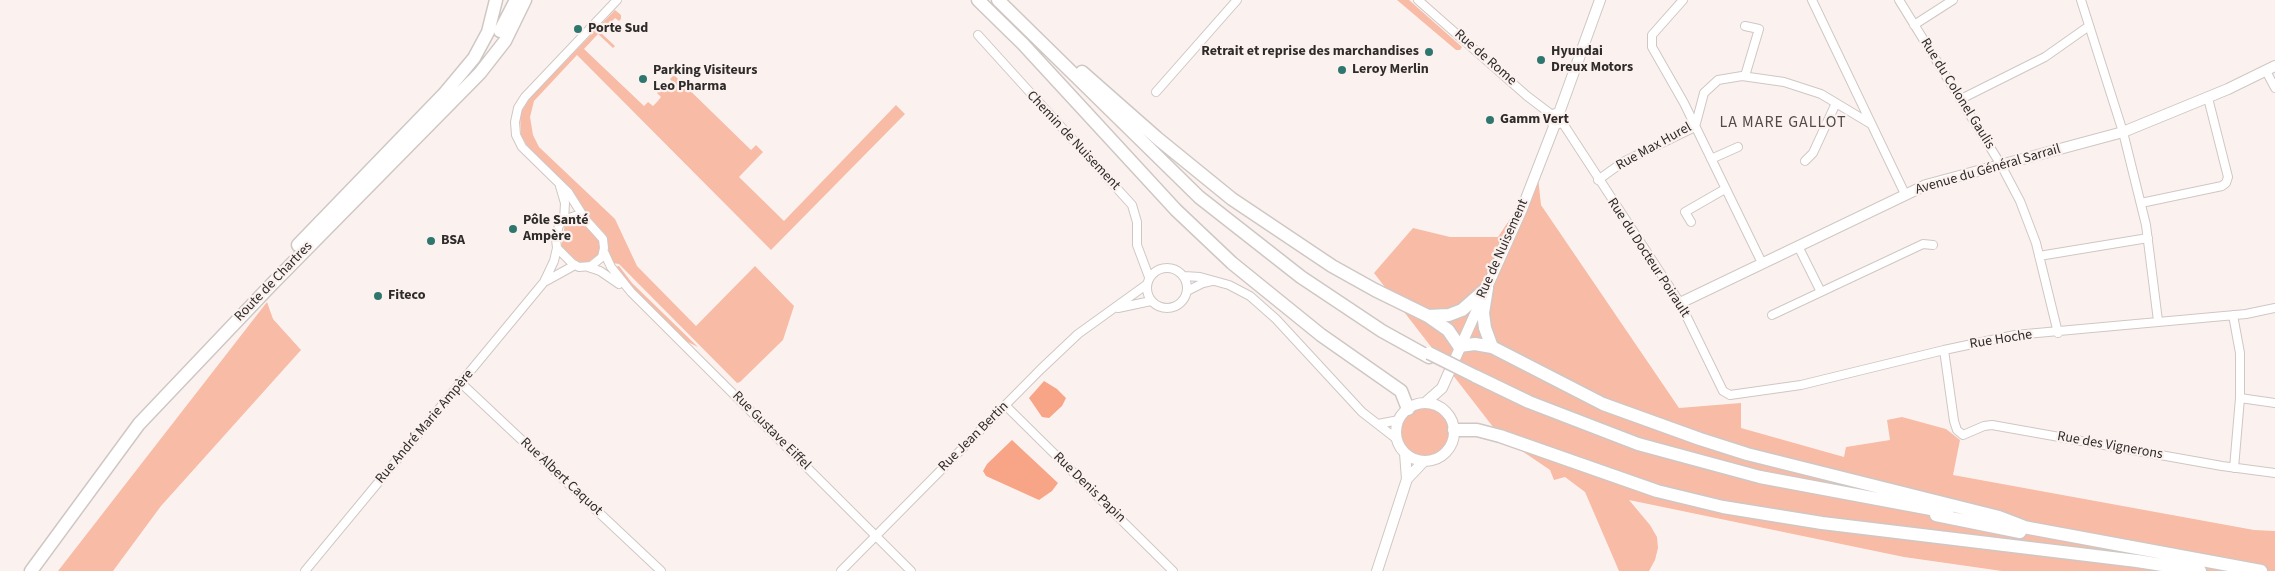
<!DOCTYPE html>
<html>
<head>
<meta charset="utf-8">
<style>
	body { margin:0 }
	canvas { display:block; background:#fbf2ef }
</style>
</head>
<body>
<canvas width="2275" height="571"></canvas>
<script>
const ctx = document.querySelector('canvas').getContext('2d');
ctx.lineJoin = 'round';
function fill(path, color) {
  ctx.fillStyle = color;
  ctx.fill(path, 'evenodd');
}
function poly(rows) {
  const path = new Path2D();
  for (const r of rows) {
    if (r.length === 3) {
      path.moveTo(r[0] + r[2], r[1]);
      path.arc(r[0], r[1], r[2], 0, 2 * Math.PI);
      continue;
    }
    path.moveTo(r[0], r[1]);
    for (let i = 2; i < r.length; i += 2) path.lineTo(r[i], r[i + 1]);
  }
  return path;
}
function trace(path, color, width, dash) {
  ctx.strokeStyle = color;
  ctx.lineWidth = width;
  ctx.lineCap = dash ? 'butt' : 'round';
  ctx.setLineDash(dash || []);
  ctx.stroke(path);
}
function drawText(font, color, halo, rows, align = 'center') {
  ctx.font = font + ' "Source Sans 3",sans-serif';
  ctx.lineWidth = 4.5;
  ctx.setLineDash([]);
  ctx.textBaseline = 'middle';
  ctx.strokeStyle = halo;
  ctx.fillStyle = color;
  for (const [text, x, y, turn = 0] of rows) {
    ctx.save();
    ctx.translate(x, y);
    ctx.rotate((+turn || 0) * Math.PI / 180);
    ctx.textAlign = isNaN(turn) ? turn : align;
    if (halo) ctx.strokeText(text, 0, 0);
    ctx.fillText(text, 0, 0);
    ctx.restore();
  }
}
const green = poly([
	[1397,0,1409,0,1462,47,1460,50,1456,50],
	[615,10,621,15,621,19,619,21,615,18,601,33,615,46,613,48,598,34,584,49,644,106,648,102,653,106,657,102,661,97,657,93,661,88,666,92,674,84,670,79,674,75,751,150,756,145,763,152,739,177,784,221,896,105,905,114,771,250,577,55,534,101,530,117,533,135,539,147,615,219,637,266,696,326,755,266,794,306,783,340,740,382,737,383,619,264,612,263,604,233,584,211,571,190,529,149,521,135,520,114,529,99],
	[1538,177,1541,205,1679,408,1741,403,1741,428,1844,457,1846,447,1890,440,1887,420,1902,417,1946,429,1960,440,1953,475,2254,530,2275,531,2275,571,2002,571,1904,557,1629,500,1650,525,1657,537,1658,548,1655,560,1649,571,1619,571,1585,492,1565,477,1554,480,1550,470,1500,436,1374,273,1413,228,1450,237,1498,237],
	[575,220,583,222,599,239,601,247,599,255,586,263,575,261,561,247,565,224],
	[619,266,632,283,698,347,684,340,629,285,615,267],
	[267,302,273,319,301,350,161,506,113,571,58,571],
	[1426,432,25]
]);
const water = poly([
	[1044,381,1057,389,1066,398,1062,406,1049,418,1042,417,1029,398],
	[1012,440,1058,483,1052,491,1039,500,986,476,983,471,987,464]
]);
const minor = poly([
	[1418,0,1527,96,1552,115],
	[1683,0,1652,35,1652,47,1684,103,1762,263],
	[1812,0,1905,194],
	[1899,0,2001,165,2020,201,2036,243,2058,333],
	[2081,0,2123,132,2146,225,2158,321],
	[1914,25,1953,0],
	[978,35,1132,205,1137,222,1137,245,1149,277],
	[2266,71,2275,88],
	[1745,76,1759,29,1745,26],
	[1156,92,1237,0],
	[1961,99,2045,57,2089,26],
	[1562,122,1680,303,1723,391,1730,395,1801,385,1944,350,2015,335,2246,314,2275,308],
	[1711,159,1738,147],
	[1805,161,1813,153,1836,103],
	[1598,180,1623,162,1695,127,1704,93,1718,80,1742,76,1784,82,1821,94,1871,124],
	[560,186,565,203,564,220],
	[2141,203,2222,186,2226,183,2228,177,2208,98],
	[575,216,585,219,603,239,604,248,602,257,591,266,579,267,573,264,557,248,556,239,559,225,566,219,575,216],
	[585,219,568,192,522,147,516,135,515,122,518,108,525,97,617,0],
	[1691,222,1685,212,1725,189],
	[1798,246,1821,292],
	[604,252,611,267,631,292,911,571],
	[2039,256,2148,238],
	[588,267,600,271,619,284],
	[1167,288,20],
	[1184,276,1200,277,1229,285,1250,296,1276,319,1362,412,1398,440],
	[546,281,575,265],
	[1187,291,1203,283,1212,281],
	[1118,308,1151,301],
	[1772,315,1923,244,1933,245],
	[2233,315,2240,353,2240,398,2234,468],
	[1944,350,1954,421,1957,430,1963,435,1984,426,1992,425,2222,466,2275,473],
	[461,383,661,571],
	[2240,398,2275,403],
	[1005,405,1173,571],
	[1378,424,1399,420],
	[305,571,544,282,554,261,557,248],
	[841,571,1041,369,1078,334,1146,285]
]);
const tertiary = poly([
	[1559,113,1600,0],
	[1680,303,1926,185,2123,132,2228,89,2275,66],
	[1425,403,1442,388,1522,209,1555,124,1562,122,1562,118,1559,113,1552,115,1551,121,1555,124],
	[1425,432,29],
	[1405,453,1407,479],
	[1377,571,1407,479,1424,461]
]);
const primary = poly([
	[978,0,1023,44,1176,210,1232,263,1321,335,1401,391,1408,409],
	[998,0,1199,197,1301,277,1382,331,1429,357],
	[500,31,516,0],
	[1082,72,1157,138,1232,199,1332,266,1375,290,1428,316,1448,330,1459,346,1475,344,1492,347,1603,404,1700,439,1747,454,1999,517,2025,527],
	[298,245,444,94,474,58,488,32,496,0],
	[1487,288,1483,313,1485,328,1492,347],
	[1428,316,1449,315,1462,310,1487,288],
	[1475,376,1529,402,1638,444,1760,477,1947,512],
	[1454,430,1477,430,1500,436,1657,491,1723,507,1822,523,2137,561,2200,571],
	[1936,515,2020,532],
	[2018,526,2261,571],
	[31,571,139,424,272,284,480,73,505,41,525,0]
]);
const primaryBridge = poly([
	[1429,353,1475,376]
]);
const markers = [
	[578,29,5,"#2f766e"],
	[1429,52,5,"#2f766e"],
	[1541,60,5,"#2f766e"],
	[1342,70,5,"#2f766e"],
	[643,79,5,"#2f766e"],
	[1490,120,5,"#2f766e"],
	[513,229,5,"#2f766e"],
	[431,241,5,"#2f766e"],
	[378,296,5,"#2f766e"]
];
const poiNames = [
	["Porte Sud",588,29],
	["Retrait et reprise des marchandises",1419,52,"right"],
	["Hyundai",1551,52],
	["Dreux Motors",1551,68],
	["Leroy Merlin",1352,70],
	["Parking Visiteurs",653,71],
	["Leo Pharma",653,87],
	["Gamm Vert",1500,120],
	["Pôle Santé",523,221],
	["Ampère",523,237],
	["BSA",441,241],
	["Fiteco",388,296]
];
const streetNames = [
	["Rue de Rome",1485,58,41],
	["Rue du Colonel Gaulis",1957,94,58],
	["Chemin de Nuisement",1073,141,47],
	["Rue Max Hurel",1654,147,-29],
	["Avenue du Général Sarrail",1988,170,-16],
	["Rue de Nuisement",1503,249,-66],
	["Rue du Docteur Poirault",1648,258,57],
	["Route de Chartres",274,282,-46],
	["Rue Hoche",2001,340,-9],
	["Rue André Marie Ampère",425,427,-50],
	["Rue Gustave Eiffel",771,431,45],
	["Rue Jean Bertin",974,437,-45],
	["Rue des Vignerons",2110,446,10],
	["Rue Albert Caquot",561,477,43],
	["Rue Denis Papin",1089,488,44]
];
const quarterNames = [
	["LA MARE GALLOT",1783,123]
];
fill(green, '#f8bba6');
fill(water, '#f8a487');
trace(minor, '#cfc7c4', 10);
trace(tertiary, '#cfc7c4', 12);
trace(primary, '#cfc7c4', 15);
trace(minor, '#fff', 8);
trace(tertiary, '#fff', 10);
trace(primary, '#fff', 12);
trace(primaryBridge, '#cfc7c4', 15, []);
trace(primaryBridge, '#fff', 12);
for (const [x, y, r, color] of markers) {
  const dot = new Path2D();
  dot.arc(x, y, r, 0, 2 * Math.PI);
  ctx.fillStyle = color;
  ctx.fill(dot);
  trace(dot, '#fbf2ef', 2);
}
drawText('bold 14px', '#2f2b2a', '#fbf2ef', poiNames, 'left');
drawText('14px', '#2f2b2a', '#fbf2ef', streetNames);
ctx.letterSpacing = '1px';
drawText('16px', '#514a47', '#fbf2ef', quarterNames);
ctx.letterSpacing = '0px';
</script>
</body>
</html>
